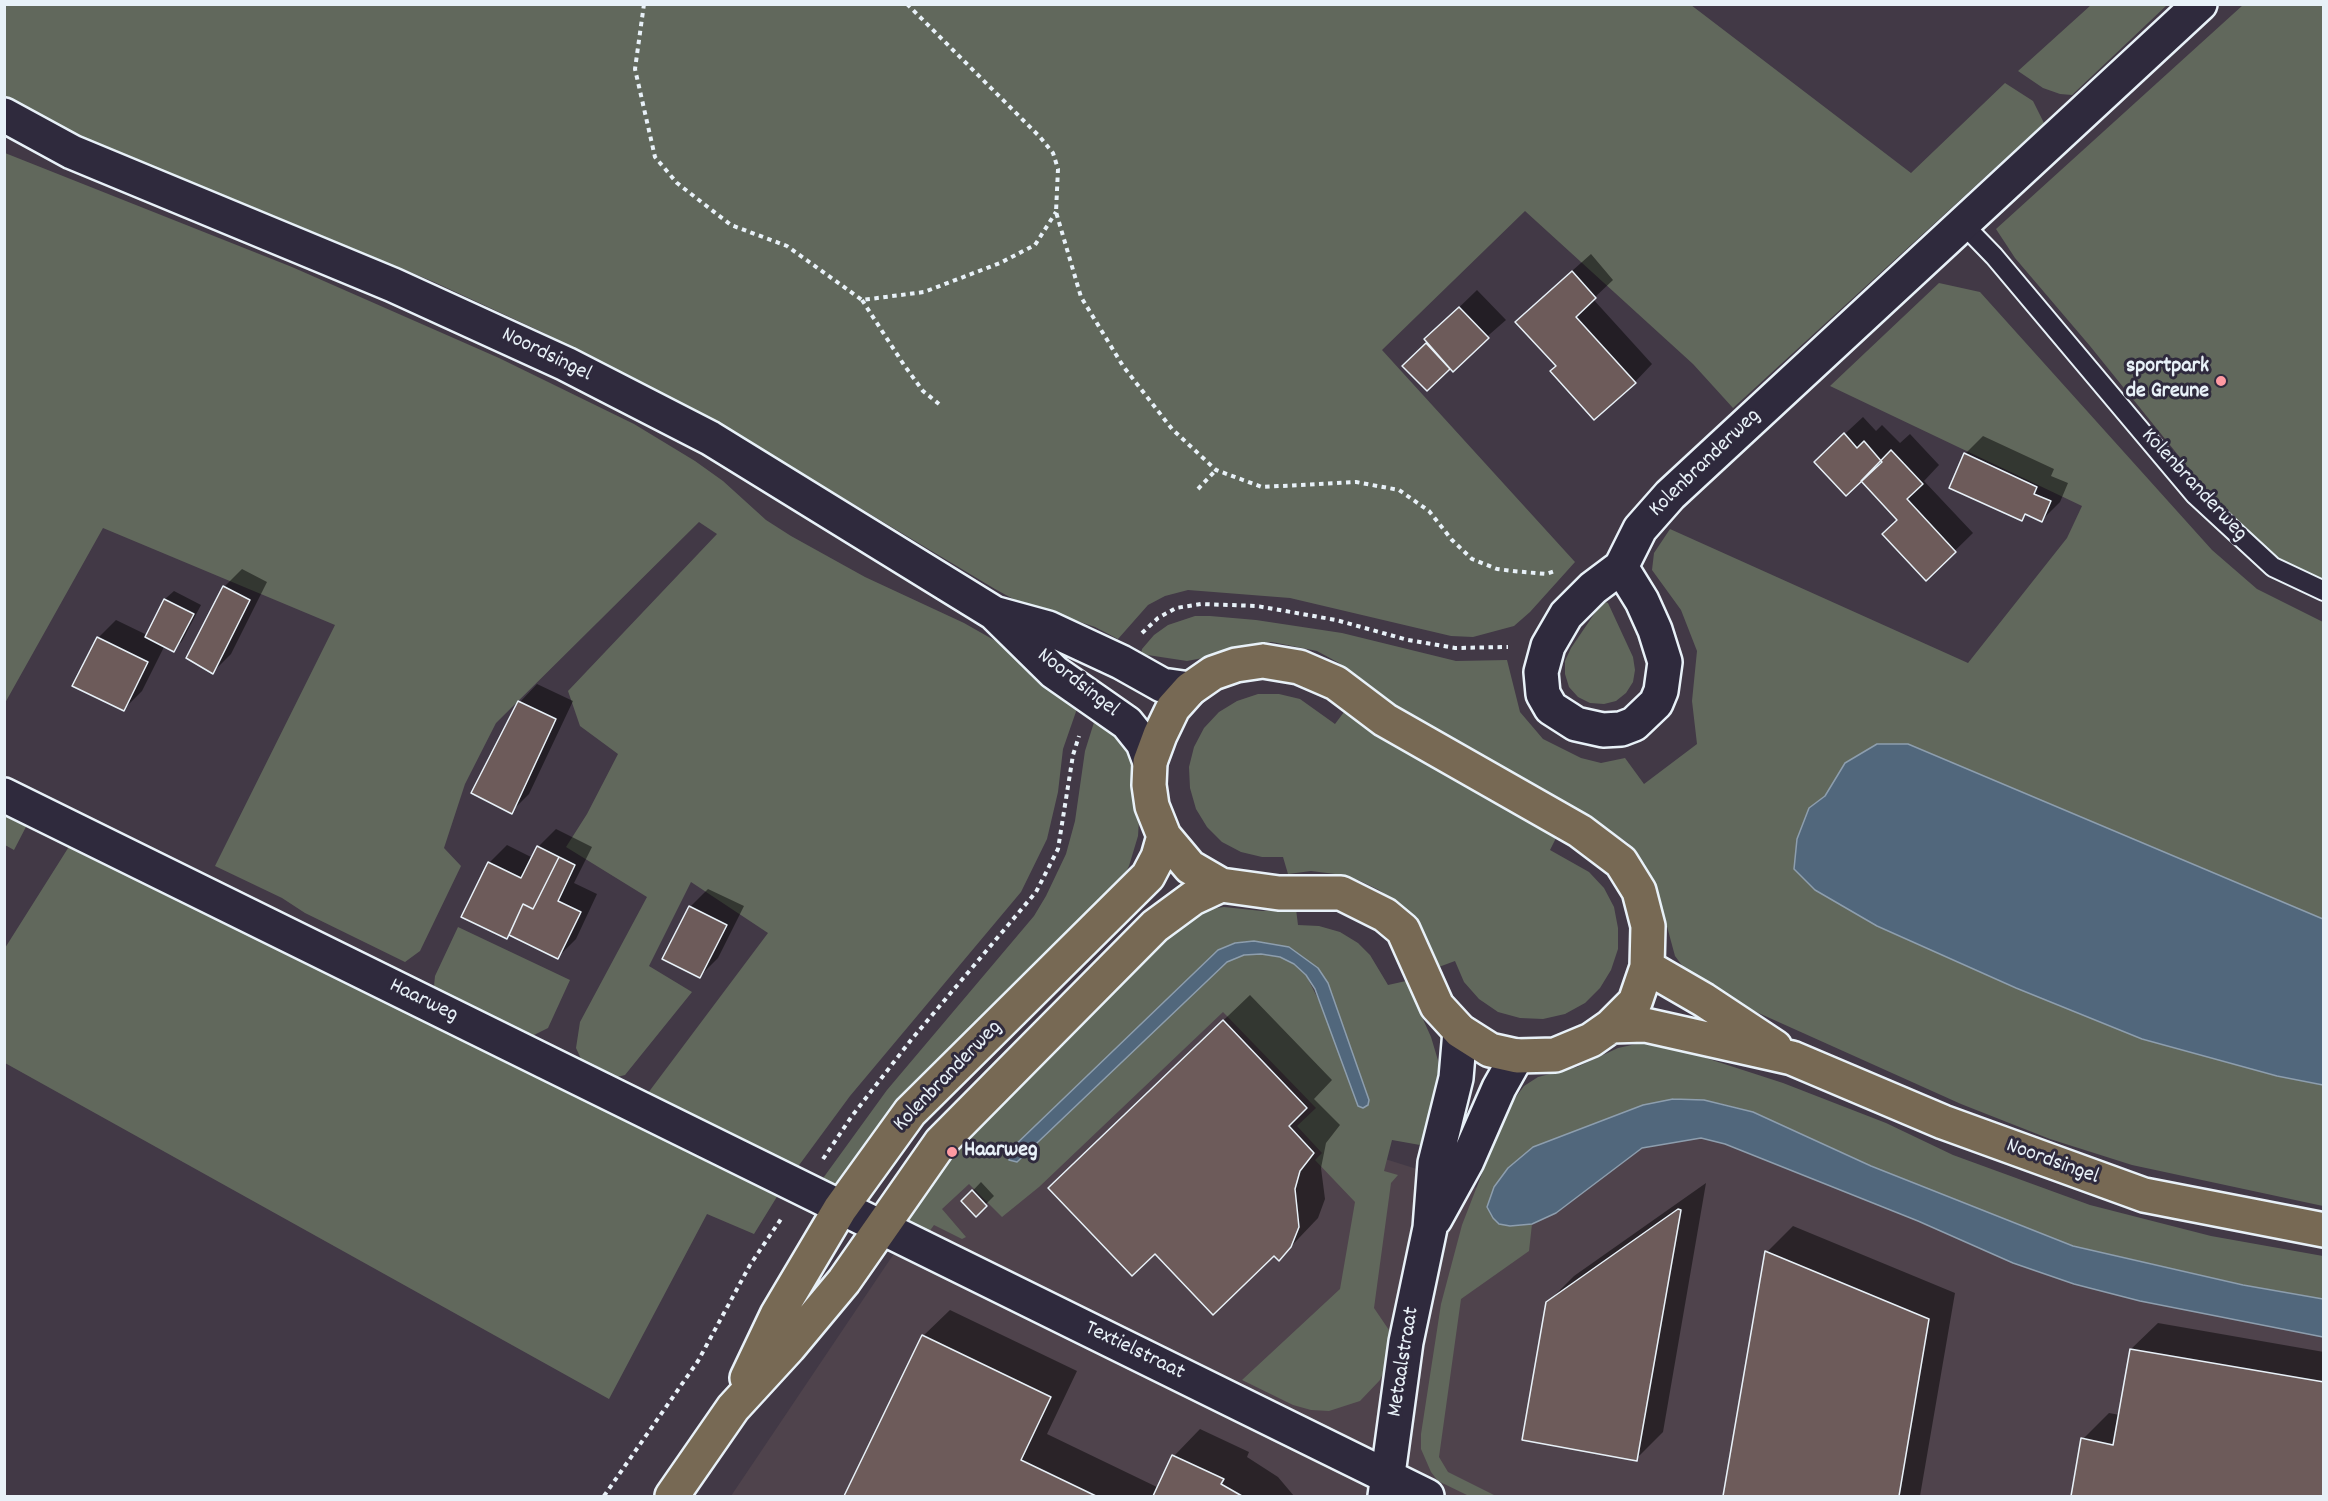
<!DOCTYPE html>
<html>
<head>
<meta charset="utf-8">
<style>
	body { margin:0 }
	#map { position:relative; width:2328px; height:1501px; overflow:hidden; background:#423946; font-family:Dekko,sans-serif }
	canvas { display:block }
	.frame { position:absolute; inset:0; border:6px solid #e8f1f8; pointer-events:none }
</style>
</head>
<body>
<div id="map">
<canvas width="2328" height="1501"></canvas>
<div class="frame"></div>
</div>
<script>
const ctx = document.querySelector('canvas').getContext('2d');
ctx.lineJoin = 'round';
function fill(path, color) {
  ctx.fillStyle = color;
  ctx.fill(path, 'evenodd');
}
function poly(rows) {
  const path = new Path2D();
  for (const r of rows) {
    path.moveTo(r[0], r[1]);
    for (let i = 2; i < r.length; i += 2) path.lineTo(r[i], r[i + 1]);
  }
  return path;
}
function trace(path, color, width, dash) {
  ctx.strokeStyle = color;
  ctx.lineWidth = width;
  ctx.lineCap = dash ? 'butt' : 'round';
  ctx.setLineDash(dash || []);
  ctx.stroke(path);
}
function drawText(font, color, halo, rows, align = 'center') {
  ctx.font = font + ' Dekko,sans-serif';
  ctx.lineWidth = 6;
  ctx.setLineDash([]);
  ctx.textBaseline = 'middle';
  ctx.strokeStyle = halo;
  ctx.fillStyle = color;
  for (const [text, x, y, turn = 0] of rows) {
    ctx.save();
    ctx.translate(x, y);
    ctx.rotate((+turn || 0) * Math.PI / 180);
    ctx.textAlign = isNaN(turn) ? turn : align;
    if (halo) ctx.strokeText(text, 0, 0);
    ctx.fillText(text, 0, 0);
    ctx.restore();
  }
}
const built = poly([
	[1214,964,1382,1158,1515,1200,1659,1120,2323,1318,2323,1496,731,1496,891,1258,968,1164]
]);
const green = poly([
	[4,5,1691,5,1911,173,2005,83,2033,101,2044,123,1733,408,1693,364,1525,211,1382,350,1575,562,1530,612,1514,626,1473,637,1451,636,1290,598,1188,590,1165,596,1148,605,1118,639,1095,627,1015,600,995,589,723,426,542,332,434,282,61,128,5,102],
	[2091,5,2167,5,2072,95,2060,94,2043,88,2018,71],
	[2243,5,2323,5,2323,582,2284,565,2241,533,2090,346,2015,258,1996,229],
	[5,153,292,267,499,358,634,424,695,461,723,481,766,520,791,536,865,577,964,623,1001,644,1079,703,1063,749,1058,792,1047,839,1021,892,850,1096,794,1172,648,1093,768,933,691,882,649,966,692,992,625,1075,617,1077,582,1061,576,1048,580,1022,647,897,566,847,587,814,618,754,580,726,568,691,717,534,699,522,496,723,465,784,444,848,461,866,420,951,405,962,305,913,282,898,215,866,335,625,103,528,5,703],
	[1939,283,1980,292,2212,550,2257,589,2323,622,2323,919,1908,744,1845,763,1825,796,1809,808,1877,926,2016,988,2142,1039,2277,1076,2323,1085,2323,1206,2132,1165,2050,1139,1961,1104,1714,993,1689,975,1675,956,1659,897,1648,871,1628,843,1593,819,1577,815,1469,757,1373,693,1339,663,1317,651,1272,642,1250,644,1208,657,1187,661,1141,654,1142,649,1154,635,1168,625,1195,616,1210,616,1256,620,1342,633,1456,661,1507,660,1520,712,1543,739,1581,758,1601,763,1625,758,1644,784,1697,744,1692,701,1697,651,1681,610,1652,570,1654,553,1670,529,1968,663,2067,538,2082,506,1830,386],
	[1603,601,1608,603,1633,657,1635,670,1633,682,1626,693,1616,701,1604,704,1590,703,1578,697,1569,687,1565,674,1565,661,1571,648],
	[1258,694,1279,694,1300,699,1335,724,1347,708,1439,769,1556,838,1550,850,1589,872,1604,888,1614,907,1618,928,1618,949,1611,970,1600,988,1585,1003,1565,1014,1543,1019,1520,1018,1498,1012,1479,999,1464,982,1455,961,1436,968,1428,945,1415,924,1399,905,1379,890,1358,880,1335,874,1311,871,1288,874,1283,857,1262,857,1241,852,1222,842,1207,827,1196,809,1190,788,1189,767,1194,747,1204,728,1219,712,1237,701],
	[1096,716,1114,725,1132,758,1139,820,1138,836,1129,866,1116,891,840,1193,821,1181,887,1090,1034,916,1046,896,1066,854,1075,821,1085,751],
	[4,812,28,823,14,850,5,845],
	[70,845,659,1136,778,1195,754,1234,707,1214,609,1399,5,1063,5,948],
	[1224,907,1262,911,1296,909,1298,925,1319,926,1340,932,1358,943,1370,955,1388,985,1406,981,1431,1037,1440,1067,1436,1096,1420,1145,1392,1140,1384,1171,1398,1175,1391,1183,1374,1308,1391,1333,1386,1367,1380,1380,1360,1401,1329,1411,1311,1410,1293,1405,1242,1380,1340,1289,1355,1202,1315,1160,1322,1153,1297,1126,1316,1108,1223,1012,1039,1187,1002,1217,969,1184,942,1209,966,1237,962,1239,934,1225,926,1236,899,1222,949,1149,1180,922,1203,910],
	[1254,941,1318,968,1328,983,1369,1100,1306,975,1294,964,1280,957,1261,954,1244,955,1227,962,1017,1162,1012,1161,1010,1150,1218,950,1235,943],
	[458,927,570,980,548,1028,528,1038,439,995,434,986,435,976],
	[1641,1043,1672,1047,1783,1083,1886,1123,1953,1155,2090,1205,2211,1236,2323,1256,2323,1299,2243,1285,2073,1246,1871,1166,1753,1112,1718,1103,1510,1226,1532,1224,1529,1251,1461,1299,1439,1457,1448,1472,1496,1496,1469,1496,1438,1481,1431,1472,1421,1449,1421,1434,1441,1304,1462,1225,1507,1109,1524,1086,1538,1077,1577,1067,1618,1048]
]);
const water = poly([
	[1877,744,1908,744,2323,919,2323,1085,2277,1076,2142,1039,2016,988,1877,926,1815,890,1794,869,1797,839,1809,808,1825,796,1845,763,1877,744],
	[1254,941,1289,947,1318,968,1328,983,1369,1100,1368,1105,1363,1108,1358,1106,1315,989,1306,975,1294,964,1280,957,1261,954,1244,955,1227,962,1017,1162,1009,1160,1010,1150,1218,950,1235,943,1254,941],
	[1673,1099,1704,1100,1753,1112,1871,1166,2073,1246,2243,1285,2323,1299,2323,1337,2140,1301,2074,1284,2013,1263,1918,1221,1725,1144,1701,1138,1642,1148,1556,1213,1532,1224,1510,1226,1499,1224,1493,1218,1487,1207,1494,1187,1508,1168,1533,1147,1643,1105,1673,1099]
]);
const shadow = poly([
	[1591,254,1613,280,1593,299,1652,364,1635,382,1557,366,1535,304],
	[1477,290,1506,320,1427,389,1404,366,1428,342,1444,322],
	[1863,417,1876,431,1882,425,1900,443,1910,434,1939,465,1924,481,1973,533,1926,579,1899,520,1834,444],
	[1983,436,2054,469,2051,476,2068,483,2060,502,2042,520,2027,514,2022,519,1965,454],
	[242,569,267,582,231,654,213,672,224,587],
	[174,591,201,605,182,641,174,650,165,645,142,691,124,709,98,638,116,620,147,635,165,599],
	[537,684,573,701,529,794,511,812,520,702],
	[556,829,592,847,574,883,597,894,576,939,558,957,511,934,507,937,489,863,507,845,533,858,538,847],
	[708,889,744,906,718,958,700,976,664,958,691,906],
	[1250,995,1332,1080,1314,1099,1340,1125,1326,1143,1321,1168,1325,1199,1318,1218,1279,1259,1275,1254,1076,1161],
	[981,1182,994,1196,976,1214,963,1201],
	[1706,1183,1663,1432,1636,1459,1547,1303,1574,1276],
	[1793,1226,1955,1293,1920,1496,1724,1496,1767,1252],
	[950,1310,1077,1371,1047,1434,1159,1488,1174,1456,1200,1429,1249,1452,1247,1457,1278,1477,1294,1496,846,1496,923,1336],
	[2158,1323,2324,1352,2324,1496,2073,1496,2083,1439,2109,1413,2120,1415,2131,1349]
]);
const building = poly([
	[1572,271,1596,298,1576,317,1636,383,1594,420,1550,371,1556,366,1515,322,1572,271],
	[1459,307,1489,338,1453,372,1424,339,1459,307],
	[1426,343,1450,369,1427,391,1402,366,1426,343],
	[1844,433,1857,448,1864,441,1882,462,1846,496,1814,462,1844,433],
	[1891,450,1923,484,1907,499,1956,552,1926,581,1882,534,1897,520,1861,481,1891,450],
	[1964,453,2037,487,2034,494,2051,501,2042,522,2025,514,2022,521,1949,488,1964,453],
	[223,586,250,600,213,674,186,658,223,586],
	[164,599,194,614,174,652,145,637,164,599],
	[97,637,148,662,124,711,72,686,97,637],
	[518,701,556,719,512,814,471,793,518,701],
	[537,846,559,857,533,909,523,904,507,939,461,917,488,862,521,878,537,846],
	[559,857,575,865,558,901,581,912,558,959,509,935,523,904,533,909,559,857],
	[689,906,727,925,700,978,662,959,689,906],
	[1223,1020,1307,1108,1289,1126,1314,1153,1300,1171,1295,1189,1299,1227,1291,1247,1279,1261,1274,1256,1213,1315,1155,1254,1132,1276,1048,1188,1223,1020],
	[972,1190,987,1206,976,1217,961,1201,972,1190],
	[1678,1209,1681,1210,1637,1461,1522,1440,1546,1302,1678,1209],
	[1765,1251,1929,1319,1899,1496,1723,1496,1765,1251],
	[922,1335,1051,1397,1021,1460,1096,1496,844,1496,922,1335],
	[2130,1349,2324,1382,2324,1496,2071,1496,2081,1438,2113,1445,2130,1349],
	[1172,1455,1224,1479,1221,1484,1242,1496,1153,1496,1172,1455]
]);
const path = poly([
	[644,4,635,69,655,157,677,183,731,225,787,246,862,300,924,292,1000,263,1035,245,1056,212],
	[907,4,1040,137,1053,153,1058,169,1056,212,1081,297,1123,366,1172,429,1216,470,1262,487,1356,482,1399,490,1429,511,1452,540,1472,559,1497,569,1513,571,1546,574,1555,571],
	[862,300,904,365,923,391,939,404],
	[1198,489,1216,470],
	[1142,633,1158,618,1176,608,1201,604,1257,606,1336,620,1408,640,1455,648,1508,647],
	[823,1159,852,1116,911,1040,1036,892,1058,849,1073,755,1079,736],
	[604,1496,698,1361,750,1265,781,1219]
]);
const lane = poly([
	[1962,223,1994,256,2195,495,2273,567,2324,591]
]);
const street = poly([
	[1621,567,1642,601,1655,630,1665,662,1661,691,1656,703,1634,724,1621,729,1603,730,1576,724,1551,708,1543,694,1541,672,1548,646,1566,615,1593,588,1621,567,1640,529,1670,495,2200,4],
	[4,795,1427,1496],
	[1435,1219,1467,1161,1499,1088,1517,1056],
	[1385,1496,1406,1342,1430,1228,1435,1163,1456,1078,1460,1031]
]);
const secondary = poly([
	[4,115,72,152,393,285,566,364,710,438,994,613,1054,672,1127,723,1143,743,1150,762],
	[997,614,1048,628,1121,662,1162,685,1190,689]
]);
const primary = poly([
	[1263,661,1299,667,1336,683,1385,720,1580,831,1621,862,1639,891,1648,926,1647,967,1635,1002,1611,1026,1591,1040,1555,1055,1517,1056,1490,1050,1460,1031,1437,1006,1403,930,1385,915,1341,893,1279,893,1221,885,1190,867,1164,836,1152,806,1149,785,1150,762,1160,735,1173,708,1190,689,1213,673,1236,665,1263,661],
	[1647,967,1704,1000,1775,1047],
	[1611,1026,1645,1025,1792,1058,1943,1122,2144,1195,2324,1230],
	[747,1378,777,1315,840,1209,910,1112,1148,876,1158,857,1164,836],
	[672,1496,733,1408,789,1347,844,1281,941,1142,1155,926,1193,898,1221,885]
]);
const markers = [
	[2221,381,6,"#ff9aa2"],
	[952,1152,6,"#ff9aa2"]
];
const streetNames = [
	["Noordsingel",546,356,26],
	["Kolenbranderweg",1706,464,-44],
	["Kolenbranderweg",2193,486,47],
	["Noordsingel",1077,684,38],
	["Haarweg",423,1002,26],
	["Kolenbranderweg",949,1077,-46],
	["Noordsingel",2052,1163,20],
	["Textielstraat",1134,1352,26],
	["Metaalstraat",1405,1362,-81]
];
const poiNames = [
	["sportpark",2209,368],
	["de Greune",2209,393],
	["Haarweg",964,1152,"left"]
];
fill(built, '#4f434c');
fill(green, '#61685c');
fill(water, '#51677c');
trace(water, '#8d9eae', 1.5);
fill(shadow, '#0007');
fill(building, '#6d5b5a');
trace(building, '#e8f1f8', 1.5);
trace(lane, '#e8f1f8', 22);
trace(street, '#e8f1f8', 38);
trace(secondary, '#e8f1f8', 38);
trace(primary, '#e8f1f8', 38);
trace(path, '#e8f1f8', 4, [4.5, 4.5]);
trace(lane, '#2f2a3d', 18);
trace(street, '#2f2a3d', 33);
trace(secondary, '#2f2a3d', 33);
trace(primary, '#776954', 33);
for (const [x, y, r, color] of markers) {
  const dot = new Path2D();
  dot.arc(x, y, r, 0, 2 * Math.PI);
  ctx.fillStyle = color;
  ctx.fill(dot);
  trace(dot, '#2f2a3d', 2);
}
drawText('22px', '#e8f1f8', '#2f2a3d', streetNames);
drawText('bold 22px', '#e8f1f8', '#2f2a3d', poiNames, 'right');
</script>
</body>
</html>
